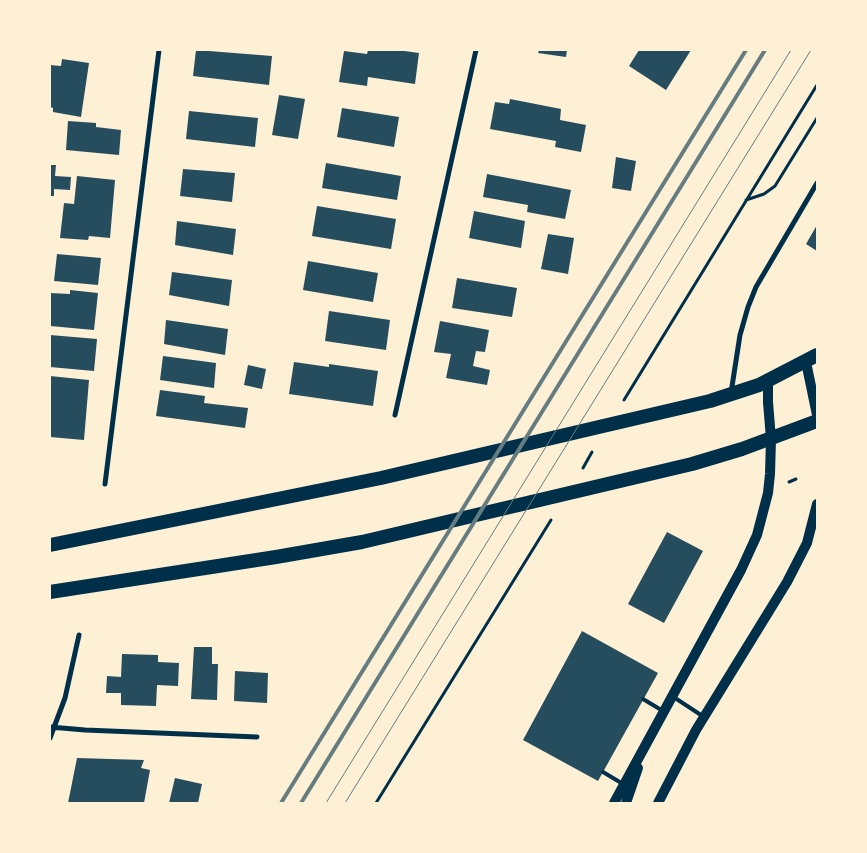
<!DOCTYPE html>
<html>
<head>
<meta charset="utf-8">
<style>
	body { margin:0 }
	#map { position:relative; width:867px; height:853px; overflow:hidden; background:#fdf0d5; font-family:Literata,serif }
	canvas { display:block }
	.frame { position:absolute; inset:0; border:51px solid #fdf0d5; pointer-events:none }
</style>
</head>
<body>
<div id="map">
<canvas width="867" height="853"></canvas>
<div class="frame"></div>
</div>
<script>
const ctx = document.querySelector('canvas').getContext('2d');
ctx.lineJoin = 'round';
function fill(path, color) {
  ctx.fillStyle = color;
  ctx.fill(path, 'evenodd');
}
function poly(rows) {
  const path = new Path2D();
  for (const r of rows) {
    path.moveTo(r[0], r[1]);
    for (let i = 2; i < r.length; i += 2) path.lineTo(r[i], r[i + 1]);
  }
  return path;
}
function trace(path, color, width, dash) {
  ctx.strokeStyle = color;
  ctx.lineWidth = width;
  ctx.lineCap = dash ? 'butt' : 'round';
  ctx.setLineDash(dash || []);
  ctx.stroke(path);
}
const building = poly([
	[196,50,272,56,269,85,193,76],
	[368,50,397,50,419,53,415,84,368,77,367,86,339,82,344,51,367,54],
	[539,50,567,50,566,57,538,53],
	[639,50,691,50,666,90,629,66],
	[62,59,89,63,81,117,53,112,53,108,50,107,50,65,61,66],
	[279,95,305,99,298,139,272,135],
	[510,99,561,109,560,120,586,125,581,152,555,147,556,141,490,129,495,102,509,104],
	[342,108,399,117,394,147,337,137],
	[189,111,258,118,255,147,186,139],
	[68,121,96,123,96,127,121,130,119,155,66,150],
	[616,157,636,161,631,191,612,188],
	[326,163,401,176,397,200,322,188],
	[50,165,56,165,55,176,71,177,70,190,54,189,54,196,50,196],
	[183,169,235,173,232,202,180,196],
	[487,174,571,190,565,219,527,212,528,205,483,197],
	[77,176,115,180,110,238,89,236,88,240,60,238,64,203,74,204],
	[317,206,396,219,391,249,312,236],
	[474,211,525,221,521,248,469,238],
	[177,221,236,229,233,255,175,245],
	[817,225,817,251,806,244],
	[548,234,574,238,568,274,541,269],
	[57,254,101,258,98,285,54,281],
	[308,261,378,273,373,302,303,290],
	[172,272,232,280,229,306,169,295],
	[457,278,517,288,512,317,452,308],
	[70,290,98,293,94,330,50,326,50,293,70,294],
	[329,311,390,320,386,350,325,341],
	[166,320,228,329,225,355,164,344],
	[440,321,489,330,485,352,476,351,473,366,490,370,487,385,446,378,451,354,434,352],
	[50,335,97,339,94,371,50,367],
	[163,356,216,363,214,388,160,380],
	[294,362,329,367,329,364,378,371,373,406,289,394],
	[248,365,266,369,262,389,244,385],
	[50,376,89,380,84,440,50,437],
	[160,390,205,396,204,403,248,408,245,428,156,416],
	[667,532,703,551,664,623,628,604],
	[582,631,658,673,598,781,523,740],
	[194,647,212,647,212,664,218,664,217,700,191,699],
	[122,654,158,655,158,662,179,663,178,686,157,685,156,706,121,705,121,693,106,693,107,676,121,677],
	[235,671,268,673,267,703,234,701],
	[77,758,144,760,141,768,150,770,144,803,68,803],
	[175,778,202,784,198,803,169,803]
]);
const path = poly([
	[746,200,764,194,775,186,817,118],
	[624,400,817,85],
	[583,468,592,452],
	[789,482,796,479],
	[376,803,551,520]
]);
const service = poly([
	[672,696,704,717],
	[643,699,663,711],
	[603,772,623,784]
]);
const minor = poly([
	[731,393,740,335,748,307,756,287,817,183],
	[395,415,476,50],
	[105,484,159,50],
	[50,727,85,730,257,737],
	[50,738,65,698,79,635]
]);
const secondary = poly([
	[806,362,817,415],
	[614,803,741,570,757,535,768,493,770,474,771,439,768,402,768,381],
	[626,803,638,768],
	[658,803,696,730,787,582,807,543,817,504]
]);
const trunk = poly([
	[50,545,381,478,710,401,759,385,817,355],
	[50,592,276,557,362,542,692,464,742,449,817,421]
]);
const tram = poly([
	[326,803,791,50],
	[345,803,811,50]
]);
const rail = poly([
	[281,803,746,50],
	[301,803,765,50]
]);
fill(building, '#264d5e');
trace(path, '#003049', 3);
trace(service, '#003049', 4);
trace(minor, '#003049', 5);
trace(secondary, '#003049', 10);
trace(trunk, '#003049', 14);
trace(tram, '#657d81', 1);
trace(rail, '#657d81', 4);
</script>
</body>
</html>
